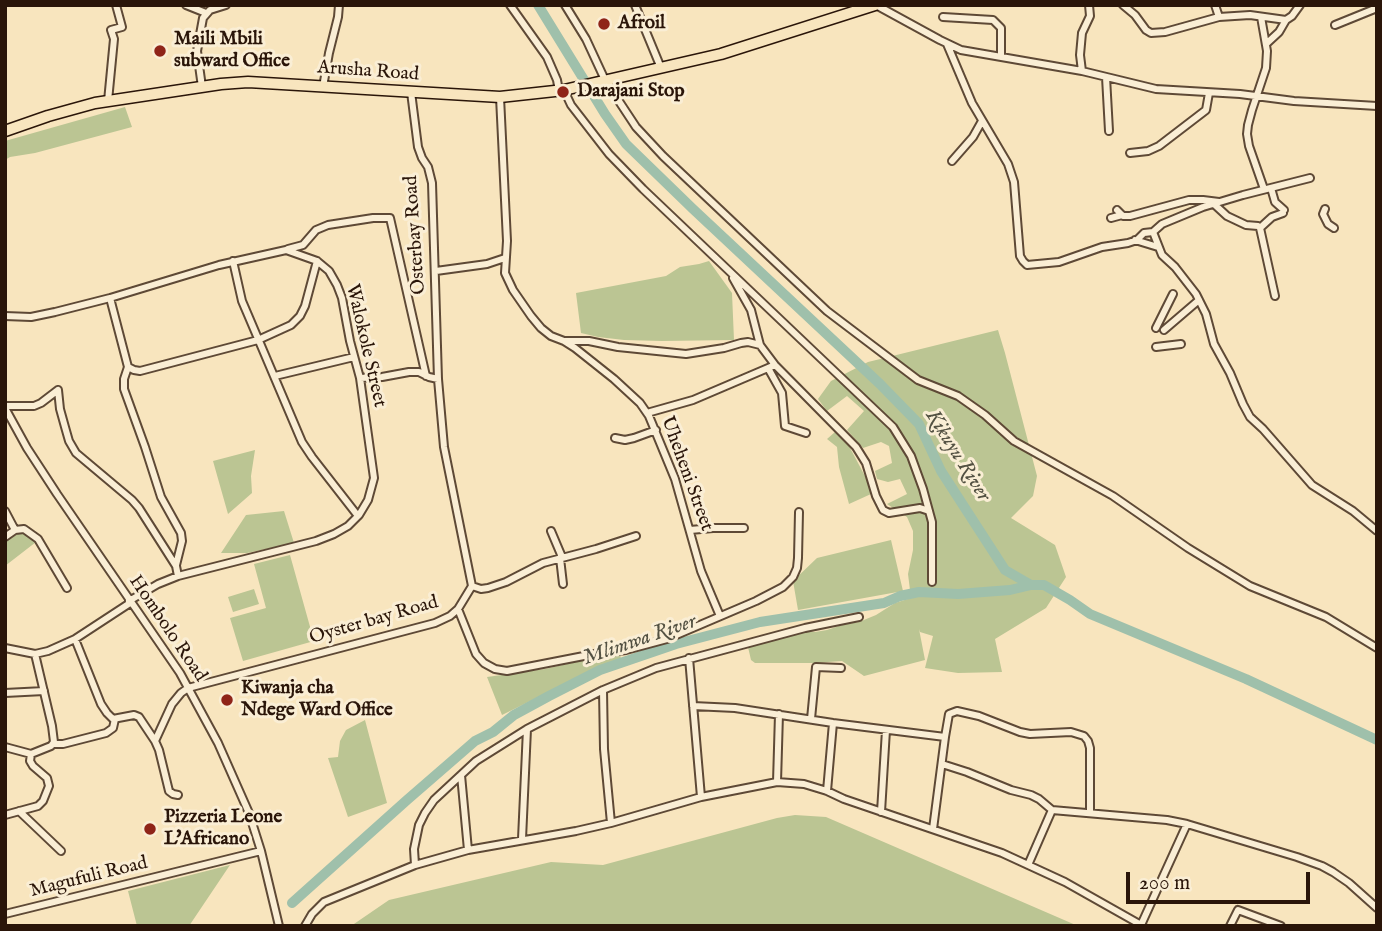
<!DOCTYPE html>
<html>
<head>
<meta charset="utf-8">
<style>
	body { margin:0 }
	#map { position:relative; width:1382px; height:931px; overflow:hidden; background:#f8e5be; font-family:"IM FELL English",serif }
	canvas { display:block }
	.frame { position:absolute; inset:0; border:7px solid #2a1509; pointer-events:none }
	.scale { position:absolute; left:1126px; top:872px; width:184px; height:32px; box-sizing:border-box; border:4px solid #2a1509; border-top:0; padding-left:9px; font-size:21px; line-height:24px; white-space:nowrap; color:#2a1509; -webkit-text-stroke:5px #faeed5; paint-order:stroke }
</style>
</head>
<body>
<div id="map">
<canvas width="1382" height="931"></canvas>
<div class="frame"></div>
<div class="scale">200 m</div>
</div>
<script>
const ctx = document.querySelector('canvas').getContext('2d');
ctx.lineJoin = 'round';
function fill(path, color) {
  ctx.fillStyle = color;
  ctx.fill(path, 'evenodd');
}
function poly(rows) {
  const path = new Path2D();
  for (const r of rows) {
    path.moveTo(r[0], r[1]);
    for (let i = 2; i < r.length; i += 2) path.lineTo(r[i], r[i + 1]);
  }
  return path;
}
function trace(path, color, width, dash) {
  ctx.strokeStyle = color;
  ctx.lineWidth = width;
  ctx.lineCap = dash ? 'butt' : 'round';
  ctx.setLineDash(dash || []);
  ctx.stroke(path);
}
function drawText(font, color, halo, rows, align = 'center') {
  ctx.font = font + ' "IM FELL English",serif';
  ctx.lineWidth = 6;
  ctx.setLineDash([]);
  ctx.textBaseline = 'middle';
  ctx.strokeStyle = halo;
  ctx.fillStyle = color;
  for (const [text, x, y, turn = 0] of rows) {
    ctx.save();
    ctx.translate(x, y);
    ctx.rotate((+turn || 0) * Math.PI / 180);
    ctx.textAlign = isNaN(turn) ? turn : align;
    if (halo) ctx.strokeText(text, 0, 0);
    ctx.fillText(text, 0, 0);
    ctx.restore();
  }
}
const green = poly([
	[125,107,132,127,35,153,10,157,5,160,5,141],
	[709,261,732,293,734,340,662,341,624,340,598,337,581,333,576,293,666,276,680,267,699,264],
	[998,330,1005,353,1037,476,1033,496,1011,518,1055,545,1066,577,1046,608,995,639,1002,672,958,673,925,668,933,636,920,632,919,629,925,660,864,676,842,661,814,663,755,663,751,660,748,647,797,633,806,631,815,632,827,630,842,625,859,622,876,615,895,603,911,598,908,574,913,550,913,531,907,517,887,504,907,494,900,479,888,482,877,479,875,471,892,463,889,446,881,442,863,448,847,430,864,411,847,396,827,411,818,399,831,381,868,362],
	[835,432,849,446,866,478,871,494,849,504,839,467,837,447,827,439],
	[255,450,251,476,252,493,228,514,213,461],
	[284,511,294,543,247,553,221,553,246,515],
	[21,532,36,542,5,566,5,542],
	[891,540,903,591,798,610,793,581,817,558],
	[290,555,314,641,243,661,230,618,266,608,254,564],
	[254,589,259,604,233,612,228,597],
	[620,654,621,659,585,674,502,715,487,677,545,669,589,659],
	[365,720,387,803,348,817,328,758,338,757,340,741,346,730],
	[795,815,826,817,1078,926,351,926,389,900,551,862,603,865,777,818],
	[230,865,189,926,137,926,128,891]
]);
const river = poly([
	[538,5,605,114,626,144,693,209,880,384,919,424,941,471,1005,570,1031,585,1044,585,1070,600,1090,614,1246,679,1377,740],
	[292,903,407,800,475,741,493,732,514,715,549,696,600,670,676,644,760,622,884,603,900,596,919,592,958,594,1010,590,1031,585]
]);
const minor = poly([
	[186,5,206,13],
	[510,5,547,57,557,80,559,91],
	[565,5,586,39,605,80,636,127,663,156,827,311,918,380,958,396,985,415,1014,441,1113,496,1188,548,1250,586,1326,617,1377,648],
	[635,5,661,68],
	[876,5,940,40,961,50,1082,71,1156,89,1240,94,1294,101,1377,106],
	[1123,5,1135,15,1146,30,1151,33,1165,32,1219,17,1250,15,1286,20,1292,16,1300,5],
	[1215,5,1219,17],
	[943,17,993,20,1001,28,1001,57],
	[1261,17,1267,51,1266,68,1252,110,1248,125,1247,134,1249,146,1264,189],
	[1335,25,1377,8],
	[947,44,972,103,1008,164,1014,182,1020,256,1023,261,1027,265,1059,262,1102,247,1128,243,1137,240,1144,233,1153,232,1162,255,1175,267,1196,294,1206,314,1214,344,1230,373,1243,404,1250,417,1263,429,1312,485,1353,511,1377,531],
	[1266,44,1279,32,1286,20],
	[1082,71,1080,55,1082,33,1090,16,1089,5],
	[1106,77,1109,131],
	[202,87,197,51,203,18,210,10,226,5],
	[323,87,329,53,338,17,339,5],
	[564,90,571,105,609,154,643,189,893,427,911,456,923,489,932,522,932,582],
	[500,97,507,241,505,273,513,290,531,316,541,328,551,336,564,341,575,348,614,379,640,403,649,416,675,479,701,571,720,616],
	[108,101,114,39,111,30,122,27,116,5],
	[1130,153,1148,151,1159,146,1206,110,1209,93],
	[952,161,973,137,982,121],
	[1271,188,1275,202,1284,210],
	[1214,204,1227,216,1246,225,1258,226,1260,228,1272,217,1283,213],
	[1325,209,1323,214,1328,224,1334,228],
	[1117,210,1123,216,1130,216,1189,200,1203,200,1219,202],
	[1111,218,1122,215],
	[1260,228,1275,296],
	[1153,232,1162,224,1203,207,1243,195,1310,178],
	[1135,240,1158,247],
	[288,249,303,245,316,230,328,225,373,218,390,218,426,376],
	[233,261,242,301,248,315,302,442,312,457,358,516],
	[436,271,487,264,505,258],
	[733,278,751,310,760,345,775,365,856,447,866,463,876,496,883,510,889,513,920,508,929,511],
	[110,298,128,367,134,370,140,371,258,340,291,325,300,316,305,306,317,261],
	[5,316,31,317,55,312,110,298,219,265,286,250,317,261,329,271,337,285,342,298,350,341,360,378,374,478,368,500,359,515,348,526,334,534,316,541,178,576,158,584,129,601],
	[1156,328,1173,294],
	[1164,330,1199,300],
	[565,341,589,341,618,347,686,354,724,348,741,343,748,342,760,345],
	[1156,347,1181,344],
	[128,367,124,379,124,389,145,447,161,497,181,533,182,541,176,565],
	[768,368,782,393,785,426,806,433],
	[275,376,354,357],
	[360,378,382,377,409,372,419,372,429,377,438,379],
	[58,390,60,409,65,427,69,441,76,453,132,500,139,508,176,566,178,576],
	[5,406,34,406,41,403,58,390],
	[5,408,27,448,57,494,180,673,218,743,249,813,261,851,279,926],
	[647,413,693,400,775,365],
	[615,438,625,440,634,438,656,430],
	[5,511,15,530],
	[690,530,713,528,744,528],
	[551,531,562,557],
	[5,537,15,530,24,529,38,539,67,588],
	[560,558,563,584],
	[472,586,481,589,488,588,506,582,543,563,596,549,636,536],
	[458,609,476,654,484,663,495,669,507,671,594,654,626,650,667,639,756,601,783,587,793,577,797,568,798,558,799,512],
	[75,639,101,704,107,713,113,719,134,715,139,717,155,741,159,750,169,791,173,794,178,795],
	[5,648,35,654,48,651,75,639,130,603],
	[689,658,701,797],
	[603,690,604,749,611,823],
	[5,693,44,691],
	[693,706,735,708,833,723,945,737,933,829],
	[811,719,816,667,841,668],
	[945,737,949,714,957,711,979,716,1020,732,1030,734,1071,732,1084,736,1088,741,1090,748,1090,813],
	[155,741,172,704,181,693,188,688,435,623,450,616,458,609,472,586,444,447,438,379,432,183,428,167,422,158,418,147,411,92],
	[54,744,63,744,106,733,113,728,115,719],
	[5,747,31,754],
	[942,764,967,772,1011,790,1031,795,1039,799,1052,810,1167,820,1187,824,1297,857,1322,866,1333,872,1349,883,1377,908],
	[461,775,468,850],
	[777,782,779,714],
	[827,791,833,723],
	[19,811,61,851],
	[881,812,886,730],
	[5,815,38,806,43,801,49,786,47,778,33,766,30,761,31,754,51,746,54,742,52,726,35,654],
	[522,839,527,729],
	[415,865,414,849,419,825,425,813,434,800,476,761,527,729,603,690,656,668,805,628,859,617],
	[1028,865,1052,810],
	[5,914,261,851],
	[1141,925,1187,824],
	[305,926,312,914,324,902,415,865,468,850,576,831,611,823,701,797,777,782,804,784,827,791,844,799,1002,853,1065,882,1143,926],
	[1230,926,1238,910,1281,926]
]);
const highway = poly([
	[5,131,48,116,95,103,221,84,248,82,500,97,564,90,721,54,875,5]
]);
const markers = [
	[604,24,7,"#8f2418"],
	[160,51,7,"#8f2418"],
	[563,92,7,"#8f2418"],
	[227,700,7,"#8f2418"],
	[150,829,7,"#8f2418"]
];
const poiNames = [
	["Afroil",618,24],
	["Maili Mbili",174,40],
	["subward Office",174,62],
	["Darajani Stop",577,92],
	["Kiwanja cha",241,689],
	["Ndege Ward Office",241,711],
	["Pizzeria Leone",164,818],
	["L'Africano",164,840]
];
const streetNames = [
	["Arusha Road",368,72,4],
	["Osterbay Road",416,235,-94],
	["Walokole Street",365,346,77],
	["Uheheni Street",686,474,70],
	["Oyster bay Road",374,621,-16],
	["Hombolo Road",167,629,56],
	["Magufuli Road",89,878,-14]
];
const waterNames = [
	["Kikuyu River",957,456,58],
	["Mlimwa River",640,641,-19]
];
fill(green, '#bbc593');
trace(river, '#9fc0ab', 10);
trace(minor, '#5e4936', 10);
trace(highway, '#2a1509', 13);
trace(minor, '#faeed5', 6);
trace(highway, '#f8e5be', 10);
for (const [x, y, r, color] of markers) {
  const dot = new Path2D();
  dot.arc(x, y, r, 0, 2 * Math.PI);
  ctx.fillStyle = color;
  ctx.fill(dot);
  trace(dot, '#faeed5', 2.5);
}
drawText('bold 19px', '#2a1509', '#faeed5', poiNames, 'left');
drawText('19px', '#2a1509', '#faeed5', streetNames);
drawText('italic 21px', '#535142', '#faeed5', waterNames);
</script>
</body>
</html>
